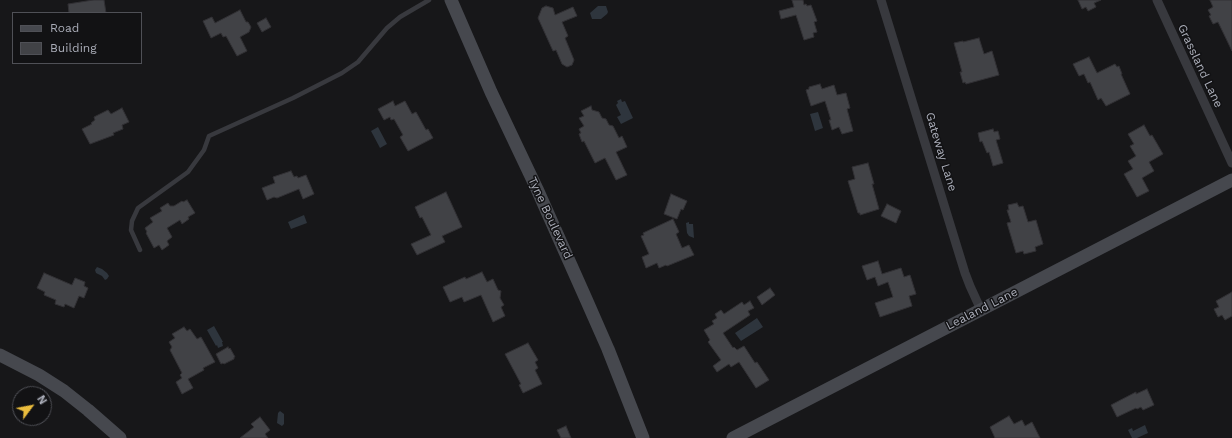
<!DOCTYPE html>
<html>
<head>
<meta charset="utf-8">
<style>
	body { margin:0 }
	#map { position:relative; width:1232px; height:438px; overflow:hidden; background:#171719; font-family:"Work Sans",sans-serif }
	canvas { display:block }
	.legend { position:absolute; left:12px; top:12px; width:130px; height:52px; box-sizing:border-box; background:#121214; border:1px solid #4f5056; margin:0; padding:5px 7px; list-style:none; font-size:12px; color:#aaadb8 }
	.legend li { display:flex; align-items:center; gap:8px; height:20px }
	.legend b { width:20px; border:1px solid #4f5056 }
	.north { position:absolute; left:12px; top:386px; width:40px; height:40px; box-sizing:border-box; background:#121214; border:1px solid #4f5056; border-radius:50%; rotate:58deg; font-size:11px; font-weight:700; line-height:16px; text-align:center; color:#aaadb8 }
	.north::after { content:''; display:block; margin:auto; width:14px; height:18px; background:#ebbd3d; clip-path:polygon(50% 0,100% 100%,50% 72%,0 100%) }
</style>
</head>
<body>
<div id="map">
<canvas width="1232" height="438"></canvas>
<ul class="legend">
<li><b style="height:5px;background:#46484e"></b>Road</li>
<li><b style="height:11px;background:#414246"></b>Building</li>
</ul>
<div class="north">N</div>
</div>
<script>
const ctx = document.querySelector('canvas').getContext('2d');
ctx.lineJoin = 'round';
function fill(path, color) {
  ctx.fillStyle = color;
  ctx.fill(path, 'evenodd');
}
function poly(rows) {
  const path = new Path2D();
  for (const r of rows) {
    path.moveTo(r[0], r[1]);
    for (let i = 2; i < r.length; i += 2) path.lineTo(r[i], r[i + 1]);
  }
  return path;
}
function trace(path, color, width, dash) {
  ctx.strokeStyle = color;
  ctx.lineWidth = width;
  ctx.lineCap = dash ? 'butt' : 'round';
  ctx.setLineDash(dash || []);
  ctx.stroke(path);
}
function drawText(font, color, halo, rows, align = 'center') {
  ctx.font = font + ' "Work Sans",sans-serif';
  ctx.lineWidth = 3;
  ctx.setLineDash([]);
  ctx.textBaseline = 'middle';
  ctx.strokeStyle = halo;
  ctx.fillStyle = color;
  for (const [text, x, y, turn = 0] of rows) {
    ctx.save();
    ctx.translate(x, y);
    ctx.rotate((+turn || 0) * Math.PI / 180);
    ctx.textAlign = isNaN(turn) ? turn : align;
    if (halo) ctx.strokeText(text, 0, 0);
    ctx.fillText(text, 0, 0);
    ctx.restore();
  }
}
const water = poly([
	[598,6,606,6,608,12,607,14,601,19,592,19,590,13],
	[621,99,622,102,625,101,633,118,621,124,617,117,621,115,616,105,618,103,617,101],
	[818,112,823,128,815,131,810,114],
	[378,127,387,144,380,148,371,131],
	[304,215,307,223,291,229,288,222],
	[689,222,689,224,693,224,694,238,689,236,687,233,686,223],
	[97,267,102,269,107,273,109,276,107,279,105,280,102,276,96,273,95,270],
	[757,318,763,327,741,341,735,333],
	[214,326,223,342,222,342,223,346,218,348,217,345,216,346,207,330],
	[280,411,284,414,284,424,282,426,277,423,278,413],
	[1145,425,1148,433,1137,438,1132,438,1128,430,1132,428,1133,431]
]);
const building = poly([
	[93,0,104,0,106,13,69,13,68,4,93,0],
	[792,0,803,0,804,5,806,4,807,6,811,5,817,21,814,22,817,32,813,33,814,37,804,40,796,15,781,19,779,11,794,7,792,0],
	[1078,0,1101,0,1094,3,1096,7,1088,11,1086,7,1082,9,1078,0],
	[1210,0,1232,0,1232,51,1218,22,1213,24,1209,16,1211,15,1208,10,1213,7,1210,0],
	[546,6,553,8,555,15,573,7,577,16,562,22,568,36,565,38,574,60,572,65,567,67,562,64,556,50,553,51,538,18,542,8,546,6],
	[240,10,246,22,248,22,251,27,249,32,240,37,247,51,237,56,226,36,223,37,221,33,211,38,203,21,212,17,215,23,240,10],
	[266,18,271,27,262,32,257,23,266,18],
	[979,38,984,54,992,51,999,75,966,84,965,82,963,83,960,72,962,72,954,43,963,41,963,42,979,38],
	[1089,57,1097,73,1115,64,1117,67,1119,66,1122,74,1121,74,1130,94,1106,106,1101,98,1098,100,1090,82,1088,83,1084,74,1079,76,1073,64,1089,57],
	[820,84,822,89,834,85,837,95,846,93,850,108,847,109,853,131,842,134,839,127,832,130,829,120,831,120,825,101,811,106,806,90,809,89,809,87,820,84],
	[393,101,395,106,405,101,412,114,416,112,426,130,428,129,433,138,408,151,400,137,403,135,394,119,391,120,390,117,384,120,378,109,393,101],
	[591,106,592,110,599,112,602,118,606,119,609,125,613,126,619,138,622,136,627,147,616,152,627,175,616,180,605,158,595,163,584,141,582,142,579,134,581,133,579,129,584,126,579,118,584,116,581,111,591,106],
	[122,108,129,122,122,125,123,129,113,133,114,135,90,144,82,129,92,124,91,123,95,120,94,117,108,110,111,114,122,108],
	[1144,125,1150,136,1152,135,1163,154,1149,162,1154,171,1142,178,1149,191,1137,197,1124,174,1133,169,1128,161,1136,156,1130,146,1134,144,1128,134,1144,125],
	[993,129,994,132,998,131,1000,139,996,140,1003,163,993,166,989,152,987,153,982,141,980,142,978,133,993,129],
	[868,163,874,184,872,184,879,209,860,215,860,213,858,213,848,181,855,179,852,167,868,163],
	[291,171,294,177,297,176,298,178,306,175,314,194,303,199,299,189,277,198,274,197,267,200,262,188,275,183,273,177,291,171],
	[446,192,462,227,442,236,445,242,417,255,411,244,431,235,422,217,420,218,415,207,446,192],
	[671,194,687,201,683,210,681,209,677,219,664,214,671,194],
	[187,200,195,213,188,217,189,219,182,224,180,220,167,228,172,237,167,241,169,245,162,250,159,245,154,248,146,233,147,232,145,228,153,222,150,218,162,211,160,208,168,203,170,206,174,206,182,201,183,202,187,200],
	[1017,203,1019,207,1023,206,1028,222,1036,220,1043,244,1035,247,1036,251,1024,254,1023,251,1016,253,1007,223,1011,222,1007,210,1009,210,1008,205,1017,203],
	[887,204,901,211,896,223,881,216,887,204],
	[673,219,679,232,676,234,682,248,689,245,694,255,667,266,666,265,659,268,657,263,646,268,642,257,649,254,641,236,644,235,643,233,673,219],
	[878,261,882,274,901,268,904,277,910,275,916,294,909,296,912,306,880,317,875,303,893,297,888,282,878,286,875,277,867,280,862,266,878,261],
	[482,272,487,282,493,279,498,290,501,291,500,298,504,305,501,307,505,316,493,322,481,295,464,302,462,297,450,302,443,287,465,277,466,279,482,272],
	[44,273,72,285,75,278,85,282,84,286,88,288,84,298,79,296,74,308,65,304,64,307,55,304,56,300,44,295,45,292,37,288,44,273],
	[770,288,775,295,762,305,757,297,770,288],
	[1232,292,1232,316,1225,320,1222,315,1218,317,1214,309,1219,307,1216,301,1232,292],
	[750,301,754,308,748,311,750,315,723,333,733,348,734,347,737,350,744,346,755,363,757,362,769,380,756,388,739,362,731,367,729,364,717,372,713,366,721,360,708,342,710,340,704,330,714,324,712,321,717,318,715,314,721,310,724,314,742,302,744,305,750,301],
	[184,327,187,331,190,329,197,339,201,337,215,362,203,368,204,370,188,379,193,388,182,394,176,382,182,378,180,375,182,373,170,350,172,347,169,342,175,338,172,334,184,327],
	[528,343,538,360,535,362,538,368,535,370,542,384,523,393,519,385,521,384,505,354,528,343],
	[228,347,229,349,230,348,235,357,234,357,234,359,224,364,223,363,221,364,216,354,228,347],
	[1147,389,1154,405,1143,410,1141,407,1137,409,1136,408,1117,417,1111,405,1136,392,1136,394,1147,389],
	[1009,416,1014,424,1022,420,1025,426,1032,422,1040,438,995,438,990,427,1009,416],
	[260,417,270,430,265,434,268,438,240,438,254,427,251,424,260,417],
	[566,426,571,438,561,438,557,430,566,426]
]);
const lane = poly([
	[140,250,131,230,132,221,138,208,188,172,204,150,209,136,293,98,342,73,358,62,387,28,400,17,429,0]
]);
const street = poly([
	[881,0,965,273,970,286,981,310],
	[1157,0,1232,163]
]);
const secondary = poly([
	[451,0,491,92,537,189,586,299,608,349,643,438],
	[0,355,39,375,64,391,88,410,120,438],
	[733,438,1232,180]
]);
const streetNames = [
	["Grassland Lane",1200,66,65],
	["Gateway Lane",941,152,73],
	["Tyne Boulevard",550,218,65],
	["Lealand Lane",982,309,-27]
];
fill(water, '#2e353d');
fill(building, '#414246');
trace(building, '#323135', 1);
trace(lane, '#38393e', 4.5);
trace(street, '#38393e', 9);
trace(secondary, '#46484e', 13);
drawText('12px', '#aaadb8', '#121214', streetNames);
</script>
</body>
</html>
